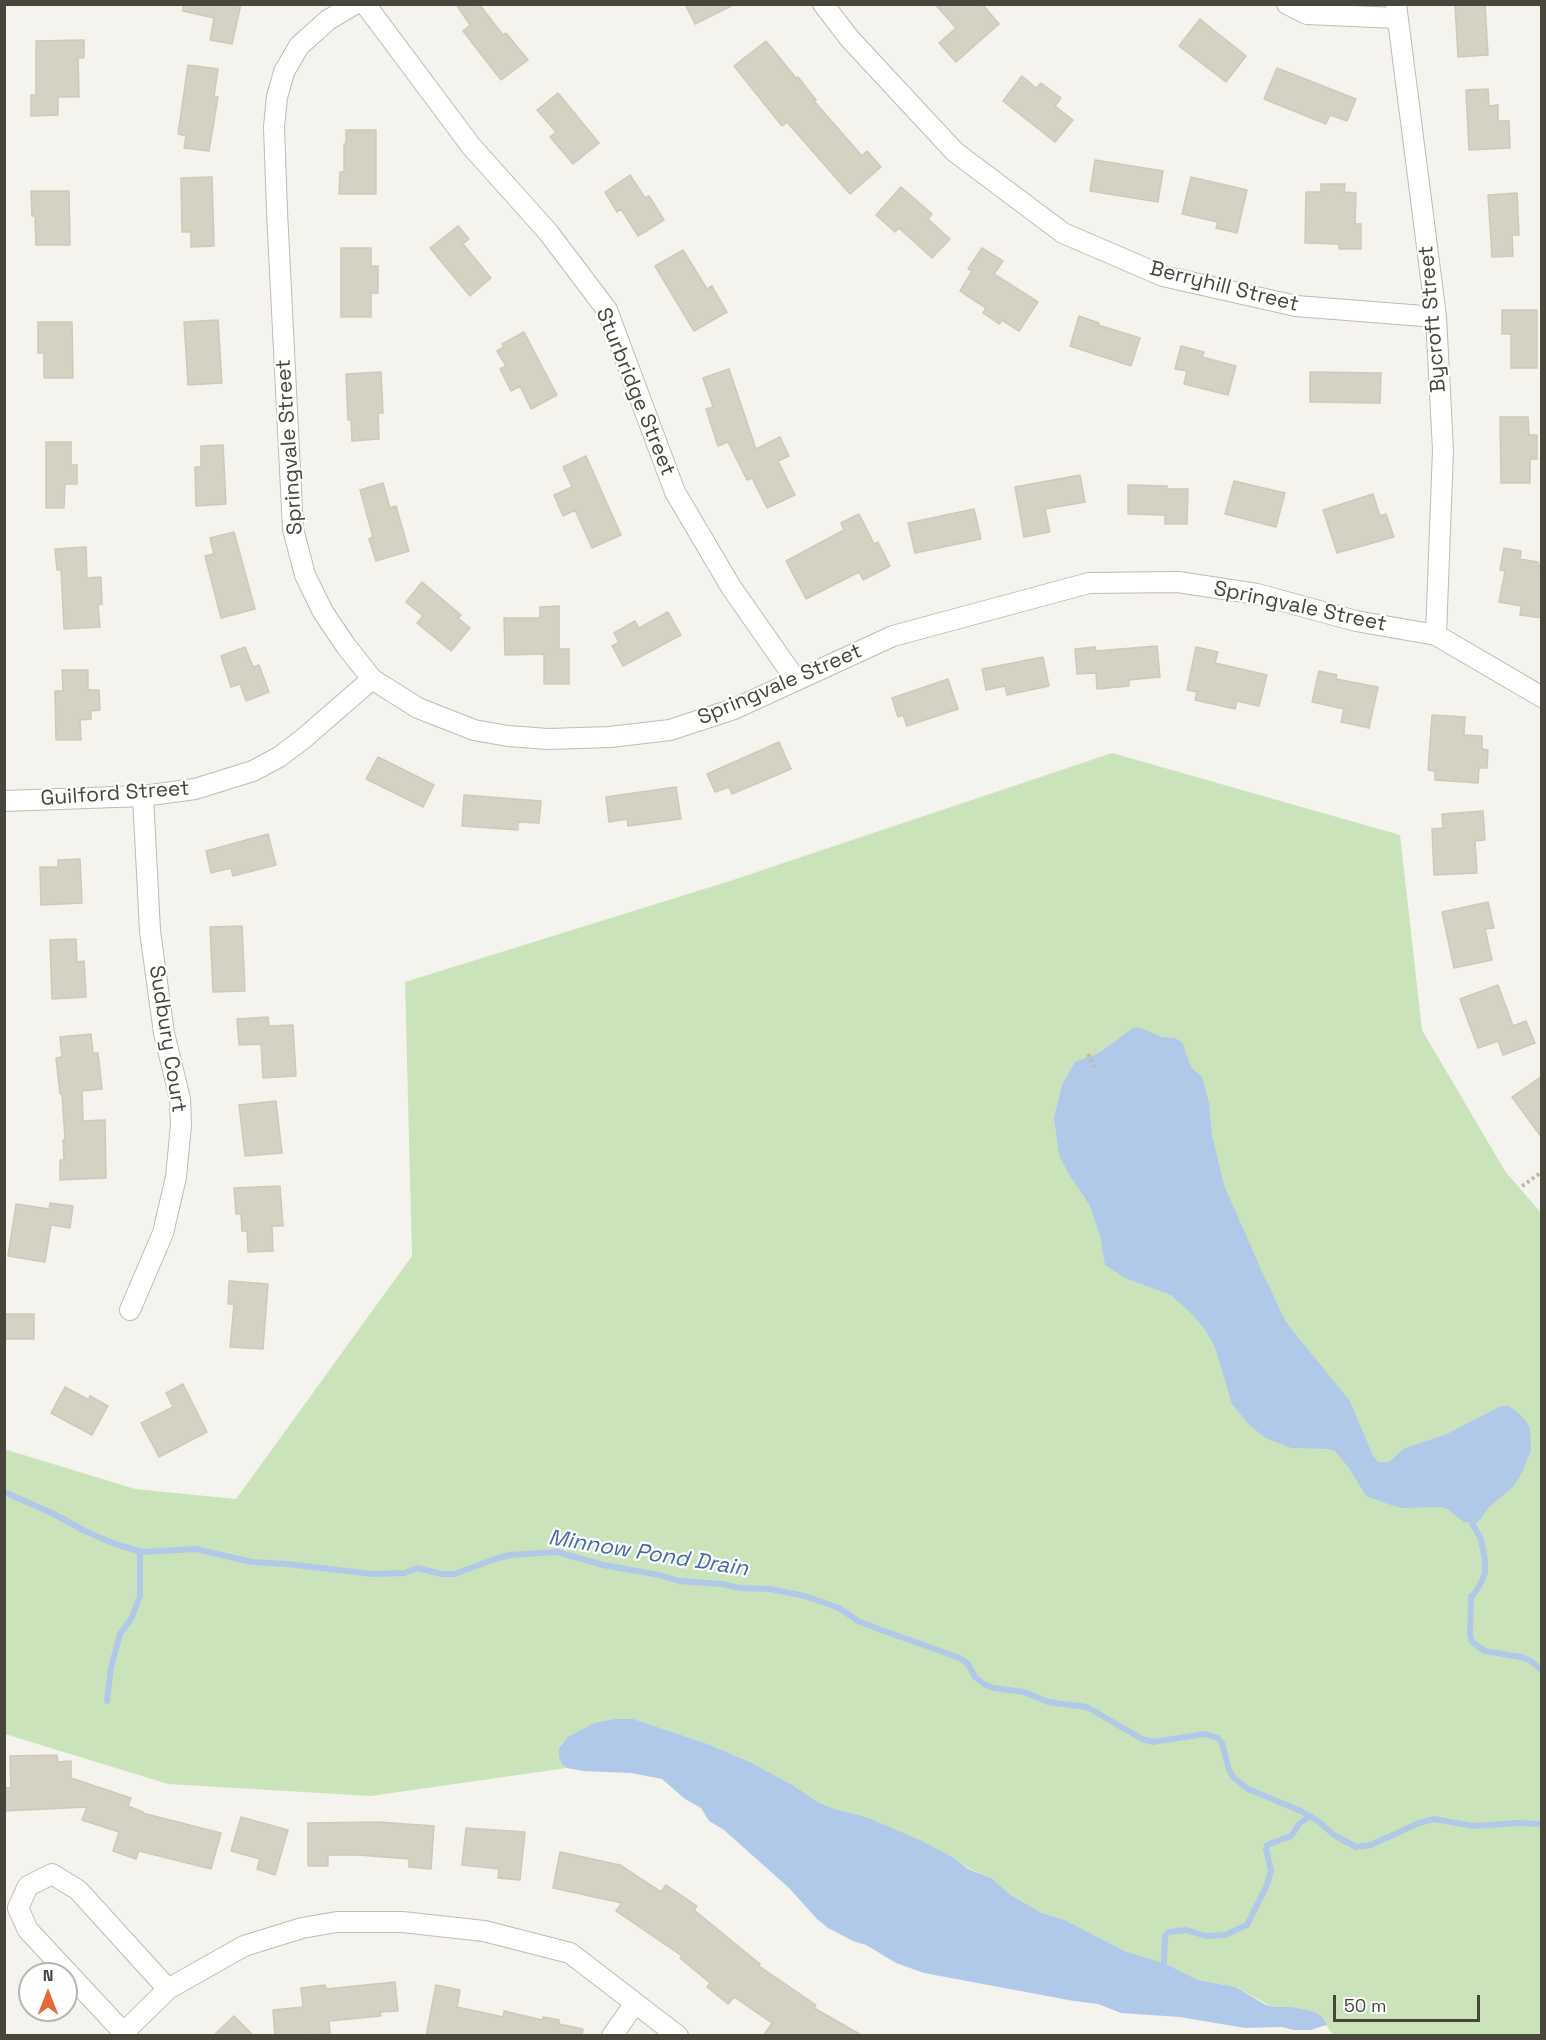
<!DOCTYPE html>
<html>
<head>
<meta charset="utf-8">
<style>
	body { margin:0 }
	#map { position:relative; width:1546px; height:2040px; overflow:hidden; background:#f4f3ed; font-family:"Space Grotesk",sans-serif }
	canvas { display:block }
	.frame { position:absolute; inset:0; border:6px solid #48453b; pointer-events:none }
	.north { position:absolute; left:18px; top:1962px; width:60px; height:60px; box-sizing:border-box; background:#fff; border:2px solid #b6b5b1; border-radius:50%; rotate:0deg; font-size:16px; font-weight:700; line-height:24px; text-align:center; color:#48453b }
	.north::after { content:''; display:block; margin:auto; width:21px; height:27px; background:#e16c37; clip-path:polygon(50% 0,100% 100%,50% 72%,0 100%) }
	.scale { position:absolute; left:1333px; top:1995px; width:147px; height:27px; box-sizing:border-box; border:3px solid #48453b; border-top:0; padding-left:8px; font-size:18px; line-height:21px; white-space:nowrap; color:#48453b; -webkit-text-stroke:4px #fff; paint-order:stroke }
</style>
</head>
<body>
<div id="map">
<canvas width="1546" height="2040"></canvas>
<div class="frame"></div>
<div class="north">N</div>
<div class="scale">50 m</div>
</div>
<script>
const ctx = document.querySelector('canvas').getContext('2d');
ctx.lineJoin = 'round';
function fill(path, color) {
  ctx.fillStyle = color;
  ctx.fill(path, 'evenodd');
}
function poly(rows) {
  const path = new Path2D();
  for (const r of rows) {
    path.moveTo(r[0], r[1]);
    for (let i = 2; i < r.length; i += 2) path.lineTo(r[i], r[i + 1]);
  }
  return path;
}
function trace(path, color, width, dash) {
  ctx.strokeStyle = color;
  ctx.lineWidth = width;
  ctx.lineCap = dash ? 'butt' : 'round';
  ctx.setLineDash(dash || []);
  ctx.stroke(path);
}
function drawText(font, color, halo, rows, align = 'center') {
  ctx.font = font + ' "Space Grotesk",sans-serif';
  ctx.lineWidth = 4.5;
  ctx.setLineDash([]);
  ctx.textBaseline = 'middle';
  ctx.strokeStyle = halo;
  ctx.fillStyle = color;
  for (const [text, x, y, turn = 0] of rows) {
    ctx.save();
    ctx.translate(x, y);
    ctx.rotate((+turn || 0) * Math.PI / 180);
    ctx.textAlign = isNaN(turn) ? turn : align;
    if (halo) ctx.strokeText(text, 0, 0);
    ctx.fillText(text, 0, 0);
    ctx.restore();
  }
}
const green = poly([
	[1112,753,1400,835,1422,1030,1505,1171,1541,1213,1541,2035,1333,2035,1326,2025,1326,2022,1292,2007,1272,2007,1236,1987,1198,1980,1164,1963,1125,1951,1065,1920,1042,1913,1011,1895,991,1878,968,1868,956,1859,866,1817,835,1809,819,1803,796,1787,752,1763,708,1744,634,1719,562,1742,559,1747,559,1758,562,1764,567,1768,371,1796,168,1784,5,1734,4,1449,135,1489,236,1499,412,1256,405,982,733,880]
]);
const water = poly([
	[1133,1028,1141,1028,1162,1037,1175,1038,1182,1042,1191,1067,1202,1077,1209,1103,1212,1135,1224,1185,1263,1274,1285,1320,1293,1331,1350,1401,1373,1456,1378,1462,1389,1462,1405,1448,1447,1434,1501,1406,1509,1406,1516,1411,1525,1420,1530,1428,1531,1450,1523,1471,1513,1487,1488,1508,1480,1520,1476,1523,1464,1522,1447,1509,1441,1507,1401,1508,1388,1504,1366,1496,1349,1468,1335,1451,1329,1449,1291,1448,1266,1438,1250,1426,1232,1404,1215,1347,1204,1328,1191,1313,1171,1295,1125,1278,1105,1265,1100,1235,1089,1204,1068,1173,1059,1155,1054,1118,1062,1085,1075,1062,1099,1053],
	[616,1719,634,1719,708,1744,752,1763,796,1787,819,1803,835,1809,866,1817,920,1840,956,1859,968,1869,991,1878,1011,1895,1042,1913,1065,1920,1125,1951,1164,1963,1198,1980,1236,1987,1264,2004,1272,2007,1292,2007,1315,2012,1322,2017,1326,2023,1326,2025,1311,2030,1294,2030,1282,2027,1245,2028,1180,2017,1121,2013,1098,2004,1074,2001,924,1973,896,1963,866,1945,853,1941,828,1928,817,1919,789,1888,724,1830,709,1821,701,1808,685,1799,662,1779,631,1773,583,1771,567,1768,562,1764,559,1758,559,1747,568,1737,594,1723]
]);
const stream = poly([
	[4,1492,54,1514,85,1531,115,1544,142,1552,196,1549,252,1562,287,1564,372,1574,404,1573,418,1568,441,1574,455,1574,495,1559,510,1555,557,1552,603,1565,659,1575,679,1581,722,1584,740,1588,770,1589,805,1596,839,1608,858,1621,887,1632,960,1658,968,1664,975,1677,984,1684,993,1688,1024,1692,1048,1702,1087,1707,1142,1739,1153,1742,1205,1734,1218,1738,1222,1743,1229,1770,1234,1778,1248,1789,1301,1811,1318,1821,1334,1835,1356,1847,1371,1845,1419,1823,1434,1819,1474,1826,1517,1823,1542,1824],
	[1472,1523,1481,1539,1485,1560,1485,1572,1482,1581,1473,1596,1471,1596,1470,1634,1472,1642,1485,1651,1521,1657,1531,1661,1542,1671],
	[107,1701,111,1668,120,1634,131,1619,140,1596,140,1551],
	[1164,1963,1165,1937,1168,1932,1186,1930,1206,1936,1225,1935,1247,1925,1266,1887,1271,1871,1266,1849,1267,1845,1291,1836,1300,1823,1310,1816]
]);
const building = poly([
	[183,4,241,4,232,44,210,40,214,18,183,11,183,4],
	[456,4,479,4,503,35,506,33,528,60,501,80,463,31,470,25,456,4],
	[685,4,735,4,695,24,685,4],
	[935,4,982,4,999,24,956,62,939,43,956,28,935,4],
	[1455,4,1485,4,1488,55,1458,57,1455,4],
	[1200,19,1246,56,1226,82,1179,46,1200,19],
	[84,40,84,58,78,58,79,97,58,97,58,115,31,116,31,95,36,95,36,41,84,40],
	[766,41,796,78,798,77,816,100,814,101,862,156,867,151,881,167,850,194,787,122,782,126,734,66,766,41],
	[188,65,218,69,214,97,218,97,209,151,184,148,186,136,178,134,188,65],
	[1277,68,1356,99,1347,121,1330,115,1326,124,1264,99,1277,68],
	[1022,76,1036,88,1041,83,1061,98,1055,106,1073,120,1055,142,1003,101,1022,76],
	[1488,89,1489,106,1498,105,1498,121,1509,121,1510,148,1469,150,1466,90,1488,89],
	[558,93,599,143,573,164,550,137,556,132,537,110,558,93],
	[346,130,376,130,376,194,339,194,340,172,344,172,344,144,346,144,346,130],
	[1095,160,1163,171,1158,202,1090,191,1095,160],
	[630,175,645,198,649,196,664,220,638,236,621,209,617,212,605,192,630,175],
	[212,177,214,246,191,247,191,232,182,232,181,178,212,177],
	[1191,177,1247,190,1237,233,1216,228,1218,222,1182,214,1191,177],
	[1321,184,1345,184,1344,192,1356,193,1355,224,1361,224,1361,249,1339,249,1339,244,1305,243,1306,192,1321,192,1321,184],
	[901,187,932,214,928,219,950,239,932,258,899,228,895,232,876,215,901,187],
	[31,191,69,191,70,245,36,245,35,216,32,216,31,191],
	[1517,193,1519,235,1512,235,1513,256,1492,257,1488,195,1517,193],
	[458,226,469,239,463,244,491,278,470,296,430,248,458,226],
	[341,248,371,248,371,266,378,266,378,293,371,293,371,317,341,317,341,248],
	[982,248,1003,261,994,274,1038,302,1019,331,1002,320,999,324,983,313,986,308,960,291,972,271,968,269,982,248],
	[683,250,707,289,712,286,727,312,694,331,655,266,683,250],
	[1502,310,1537,310,1537,368,1511,368,1511,334,1502,334,1502,310],
	[1079,316,1099,323,1098,325,1140,338,1131,366,1070,346,1079,316],
	[218,320,222,383,188,385,184,322,218,320],
	[38,322,72,322,73,378,44,378,44,353,38,353,38,322],
	[524,332,557,395,531,409,520,386,511,391,500,369,506,366,497,351,504,347,502,344,524,332],
	[1181,346,1204,352,1202,357,1236,366,1228,395,1184,384,1187,371,1175,369,1181,346],
	[729,369,756,449,780,437,789,456,778,461,795,495,767,508,752,478,747,480,728,442,718,446,706,409,713,407,703,378,729,369],
	[381,372,383,413,378,413,379,439,352,441,351,419,348,420,346,374,381,372],
	[1310,372,1381,373,1380,403,1310,402,1310,372],
	[1500,417,1528,417,1529,435,1537,435,1537,459,1530,459,1530,483,1501,483,1500,417],
	[46,442,71,442,71,465,77,465,77,484,65,484,64,508,46,508,46,442],
	[223,445,226,504,196,506,195,467,201,467,201,446,223,445],
	[586,456,621,535,592,548,575,510,563,516,554,495,572,487,563,467,586,456],
	[1080,475,1085,502,1045,509,1050,532,1024,537,1015,487,1080,475],
	[1234,481,1285,493,1276,527,1225,514,1234,481],
	[383,483,390,508,396,506,409,551,376,561,369,539,373,537,360,490,383,483],
	[1128,485,1167,486,1167,489,1188,489,1187,524,1165,524,1165,515,1128,514,1128,485],
	[1373,494,1380,516,1386,514,1394,537,1337,553,1323,510,1373,494],
	[974,509,981,539,915,553,908,523,974,509],
	[859,514,874,544,878,542,890,566,863,580,859,572,806,599,786,561,844,530,841,523,859,514],
	[234,532,255,609,221,618,205,556,214,554,210,538,234,532],
	[86,547,87,578,101,577,102,604,98,605,100,627,64,629,61,570,57,570,55,549,86,547],
	[1504,548,1521,551,1520,559,1538,562,1542,574,1542,618,1520,615,1521,606,1499,602,1505,571,1500,570,1504,548],
	[422,582,461,615,458,618,470,628,451,651,417,623,423,616,406,602,422,582],
	[559,606,559,649,569,649,569,684,544,684,544,654,505,655,504,618,540,618,540,607,559,606],
	[668,612,681,635,623,666,612,646,619,642,614,633,635,621,639,628,668,612],
	[1157,646,1160,677,1129,680,1129,686,1097,689,1096,673,1077,674,1075,649,1095,647,1096,651,1157,646],
	[245,647,253,667,259,665,269,692,246,701,240,684,231,687,221,656,245,647],
	[1196,647,1218,652,1215,663,1267,675,1259,706,1237,701,1235,709,1195,700,1197,692,1187,690,1196,647],
	[1043,657,1049,686,1007,695,1005,686,986,690,982,669,1043,657],
	[62,670,88,670,88,690,99,690,100,710,91,711,91,719,80,720,81,740,56,740,55,691,63,691,62,670],
	[1319,671,1337,675,1336,679,1378,687,1369,728,1341,722,1344,709,1312,702,1319,671],
	[948,679,958,709,907,726,903,715,898,717,892,698,948,679],
	[1432,715,1465,717,1464,735,1482,736,1482,749,1488,750,1487,768,1479,768,1478,783,1435,780,1435,771,1428,770,1432,715],
	[779,742,791,769,732,794,729,787,715,792,707,774,779,742],
	[378,757,434,785,423,807,366,779,378,757],
	[676,787,681,819,628,826,627,819,609,822,606,797,676,787],
	[464,795,541,801,539,823,518,822,518,830,462,826,464,795],
	[1483,811,1485,840,1475,841,1477,873,1434,875,1432,829,1443,828,1442,814,1483,811],
	[268,834,276,865,233,876,231,868,211,873,206,851,268,834],
	[80,859,82,903,41,905,40,867,58,867,58,860,80,859],
	[1488,902,1494,928,1485,929,1492,960,1454,968,1442,912,1488,902],
	[242,926,245,991,213,992,210,927,242,926],
	[76,939,77,962,84,961,86,997,52,999,50,940,76,939],
	[1498,985,1513,1026,1526,1021,1535,1043,1503,1055,1498,1041,1478,1048,1460,999,1498,985],
	[268,1017,269,1026,293,1025,296,1076,263,1078,261,1044,239,1045,237,1019,268,1017],
	[91,1034,93,1053,98,1053,102,1089,82,1091,83,1121,105,1120,106,1178,60,1180,60,1160,64,1160,63,1140,65,1140,62,1093,60,1094,56,1058,62,1057,60,1037,91,1034],
	[1542,1076,1542,1138,1512,1097,1542,1076],
	[276,1101,282,1153,245,1156,239,1105,276,1101],
	[280,1186,283,1226,272,1226,273,1251,248,1252,247,1231,242,1231,241,1214,236,1214,234,1188,280,1186],
	[50,1203,73,1206,70,1228,51,1225,45,1262,8,1256,16,1204,49,1209,50,1203],
	[229,1281,268,1284,263,1349,230,1347,234,1304,228,1304,229,1281],
	[4,1314,34,1314,34,1339,4,1339,4,1314],
	[183,1384,207,1432,159,1457,141,1423,173,1407,166,1393,183,1384],
	[65,1387,89,1400,90,1396,108,1406,92,1435,51,1413,65,1387],
	[57,1755,58,1762,71,1761,71,1778,131,1798,128,1806,143,1812,142,1813,221,1833,211,1869,139,1851,136,1859,113,1851,119,1832,82,1820,87,1807,4,1811,4,1788,11,1788,10,1756,57,1755],
	[241,1817,288,1830,275,1875,257,1869,260,1859,231,1851,241,1817],
	[378,1822,434,1826,431,1869,409,1867,409,1859,359,1855,328,1855,328,1866,308,1866,308,1823,378,1822],
	[466,1828,525,1832,520,1880,498,1878,499,1869,462,1865,466,1828],
	[560,1852,620,1865,661,1892,666,1885,697,1906,694,1910,760,1964,759,1966,816,2005,814,2008,863,2036,763,2036,772,2023,734,1997,728,2004,707,1987,710,1983,680,1958,682,1956,616,1911,622,1903,553,1888,560,1852],
	[395,1982,398,2011,380,2012,381,2016,329,2021,330,2034,275,2036,273,2010,303,2007,301,1988,325,1985,326,1989,395,1982],
	[436,1985,460,1990,457,2007,503,2017,504,2011,542,2020,543,2017,559,2020,559,2024,583,2029,582,2036,426,2036,436,1985],
	[234,2016,254,2036,213,2036,234,2016]
]);
const path = poly([
	[1088,1054,1094,1067],
	[1522,1186,1542,1172]
]);
const minor = poly([
	[355,4,328,20,299,46,284,72,277,97,274,127,277,211,293,529,305,575,323,612,346,646,372,679,418,708,474,730,508,736,548,739,610,737,670,730,734,709,893,636,1089,583,1178,582,1257,594,1356,621,1436,635,1542,697],
	[365,4,471,146,548,232,607,310,675,492,731,587,796,680],
	[823,4,850,39,955,152,1063,233,1163,276,1296,306,1436,317],
	[1287,4,1307,14,1396,18],
	[1396,4,1436,317,1443,450,1436,635],
	[4,801,143,796,195,789,253,771,279,757,303,739,372,679],
	[130,1310,163,1233,176,1177,181,1125,180,1099,164,1033,150,931,143,796],
	[123,2032,28,1930,18,1908,28,1886,52,1874,78,1890,168,1989],
	[120,2036,168,1989,244,1946,302,1928,337,1922,402,1922,484,1931,570,1953,678,2036],
	[612,2036,635,2003]
]);
const streetNames = [
	["Berryhill Street",1224,287,14],
	["Bycroft Street",1433,319,-95],
	["Sturbridge Street",635,392,68],
	["Springvale Street",290,447,-94],
	["Springvale Street",1300,607,12],
	["Springvale Street",780,685,-23],
	["Guilford Street",115,794,-4],
	["Sudbury Court",167,1039,81]
];
const waterNames = [
	["Minnow Pond Drain",648,1554,9]
];
fill(green, '#cbe3bb');
fill(water, '#b1c9e9');
trace(stream, '#b1c9e9', 6);
fill(building, '#d5d1c3');
trace(building, '#cfcab7', 1.5);
trace(minor, '#bfbcb0', 22);
trace(path, '#bfbaa3', 4, [3, 3]);
trace(minor, '#fff', 20);
drawText('21px', '#48453b', '#fff', streetNames);
drawText('italic 22px', '#3f6ba9', '#fff', waterNames);
</script>
</body>
</html>
